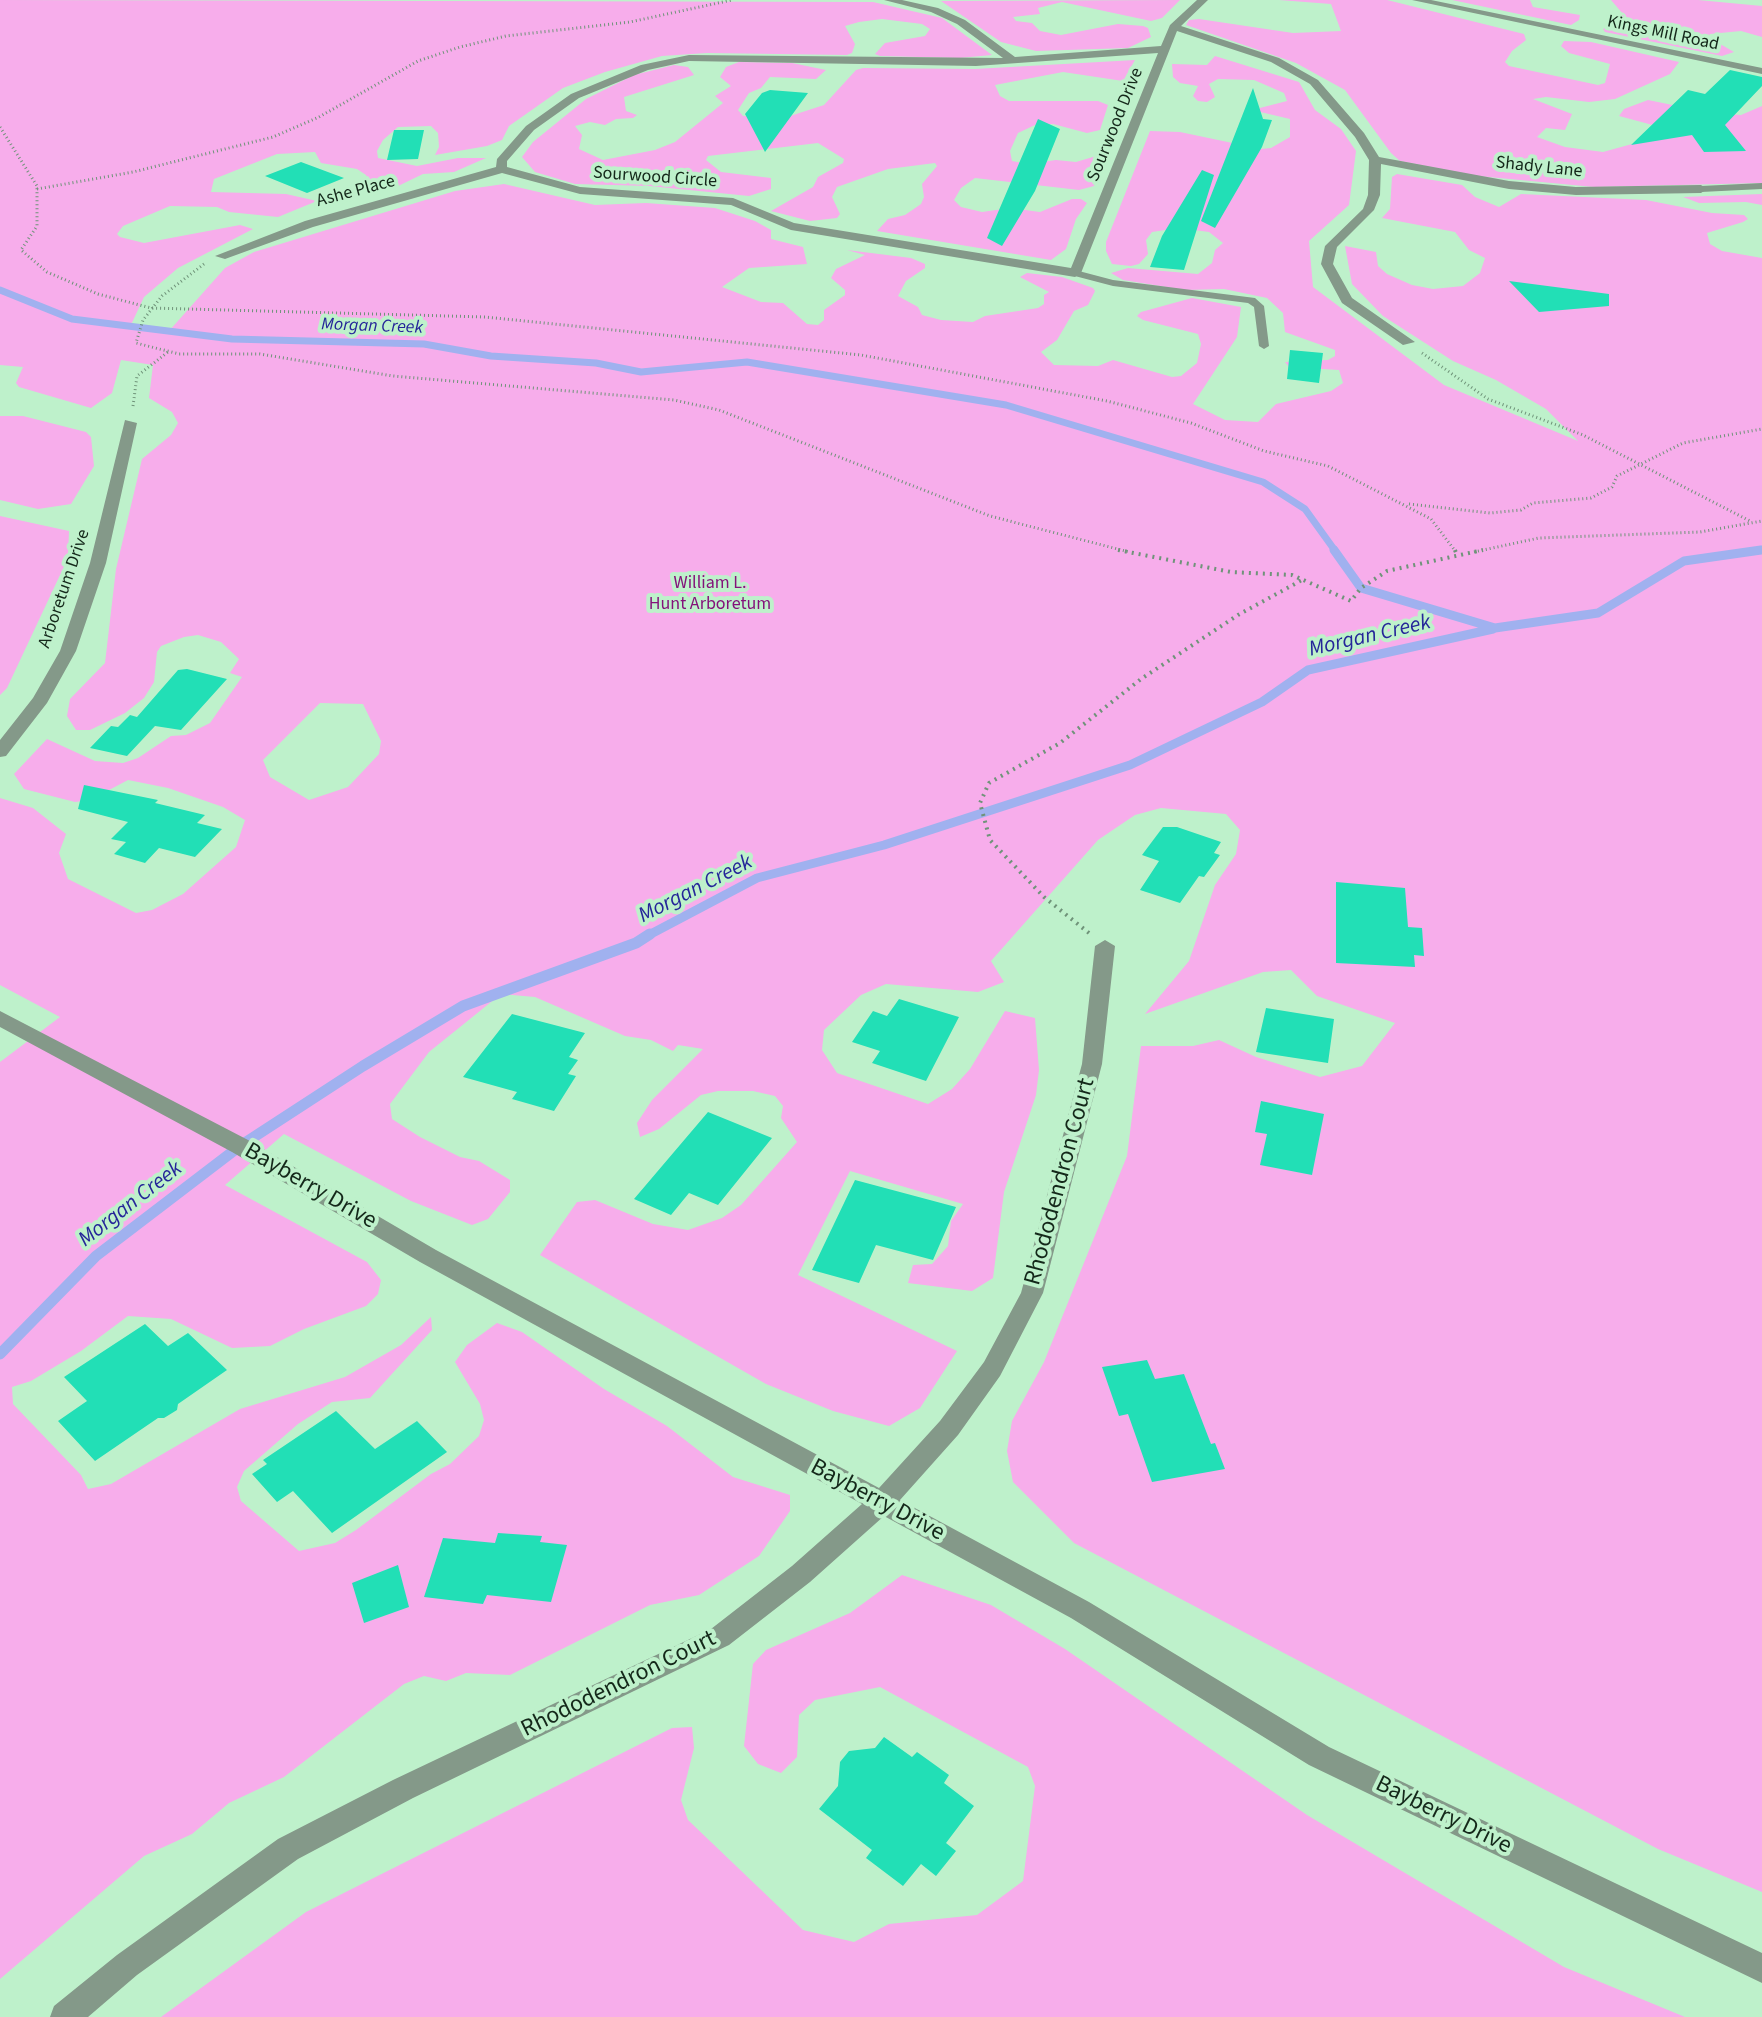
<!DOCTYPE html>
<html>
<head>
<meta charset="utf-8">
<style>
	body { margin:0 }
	canvas { display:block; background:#bef1cb }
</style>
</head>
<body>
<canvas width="1762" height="2017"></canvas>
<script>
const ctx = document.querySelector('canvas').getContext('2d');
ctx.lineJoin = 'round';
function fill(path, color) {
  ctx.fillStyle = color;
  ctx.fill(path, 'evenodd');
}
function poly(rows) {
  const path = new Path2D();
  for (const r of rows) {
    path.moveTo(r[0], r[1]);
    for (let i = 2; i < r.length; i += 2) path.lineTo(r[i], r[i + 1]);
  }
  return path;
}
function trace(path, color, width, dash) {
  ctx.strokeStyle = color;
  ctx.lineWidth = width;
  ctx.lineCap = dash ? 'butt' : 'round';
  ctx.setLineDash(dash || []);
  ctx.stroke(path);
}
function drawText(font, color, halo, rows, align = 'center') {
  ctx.font = font + ' "Source Sans 3",sans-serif';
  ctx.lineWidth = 8;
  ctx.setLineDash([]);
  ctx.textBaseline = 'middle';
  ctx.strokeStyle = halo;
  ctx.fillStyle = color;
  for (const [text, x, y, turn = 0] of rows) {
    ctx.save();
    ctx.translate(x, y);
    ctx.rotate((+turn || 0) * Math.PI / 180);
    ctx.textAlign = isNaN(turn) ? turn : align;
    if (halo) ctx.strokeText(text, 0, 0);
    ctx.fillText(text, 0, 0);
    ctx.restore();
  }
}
const green = poly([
	[0,0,873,2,942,18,992,55,959,58,880,56,875,54,885,43,925,36,930,29,922,24,882,19,859,22,845,26,855,44,852,53,847,55,707,53,662,56,605,72,563,88,509,126,502,140,487,146,435,155,439,147,438,133,431,126,398,127,383,140,377,151,378,158,417,166,458,158,486,158,454,172,423,174,396,187,370,186,366,175,357,169,321,163,315,152,277,154,214,179,211,192,286,194,317,201,278,217,229,212,217,207,170,206,123,226,117,234,120,237,144,243,240,225,253,229,178,268,144,297,130,327,169,331,225,268,254,252,455,191,504,184,595,205,646,203,715,208,755,221,771,230,771,239,803,247,807,264,749,268,722,287,761,302,783,303,807,324,818,325,824,320,824,310,845,295,845,290,831,278,836,269,865,255,847,250,911,258,925,264,925,268,906,281,898,296,918,307,922,315,941,320,973,322,985,316,1038,308,1044,304,1044,295,1049,292,1020,277,1027,273,1062,277,1093,288,1095,291,1088,305,1074,311,1057,340,1041,352,1054,365,1098,366,1113,360,1172,377,1181,376,1197,363,1201,344,1198,334,1143,320,1137,316,1141,312,1192,298,1241,307,1237,337,1193,404,1225,420,1258,422,1276,404,1331,391,1343,383,1339,370,1289,367,1285,362,1328,360,1335,356,1335,350,1285,332,1283,313,1267,298,1224,289,1185,290,1123,280,1111,273,1128,268,1198,274,1212,263,1215,250,1223,243,1209,232,1179,228,1152,232,1146,240,1148,254,1139,264,1131,266,1112,264,1106,251,1106,242,1150,131,1180,132,1261,149,1271,148,1290,137,1290,119,1252,110,1287,101,1284,93,1254,80,1218,79,1209,84,1215,97,1207,102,1198,101,1193,96,1198,86,1180,83,1173,77,1172,64,1207,65,1215,56,1299,82,1315,110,1341,129,1356,151,1349,205,1309,241,1313,287,1444,385,1578,441,1546,409,1496,380,1453,361,1383,316,1352,284,1345,246,1376,252,1378,266,1387,274,1412,285,1433,289,1463,286,1480,273,1485,258,1469,250,1455,232,1382,218,1390,209,1392,177,1397,174,1462,185,1475,197,1499,207,1521,194,1646,200,1712,213,1744,215,1748,219,1743,222,1707,233,1710,244,1722,251,1762,258,1762,1892,1658,1849,1074,1543,1013,1482,1007,1451,1012,1421,1044,1362,1127,1156,1141,1046,1193,1046,1219,1040,1256,1057,1320,1077,1362,1066,1395,1023,1317,996,1291,970,1263,972,1145,1014,1189,961,1215,885,1236,854,1240,830,1226,814,1161,808,1135,815,1098,840,991,961,1004,982,978,992,886,984,861,995,824,1030,822,1050,837,1073,928,1104,952,1089,970,1069,1005,1011,1035,1018,1039,1070,1036,1095,1004,1192,993,1278,972,1291,908,1283,913,1265,932,1264,948,1246,951,1221,963,1204,850,1171,798,1275,957,1351,920,1408,889,1426,833,1411,766,1384,540,1255,577,1202,595,1200,653,1224,688,1230,722,1218,741,1205,797,1142,781,1118,783,1106,775,1096,753,1091,718,1091,701,1095,659,1129,640,1137,637,1123,652,1100,703,1049,678,1045,673,1051,651,1040,625,1036,535,997,501,994,429,1052,390,1104,392,1119,420,1137,460,1157,479,1161,510,1180,510,1192,488,1219,472,1225,411,1201,284,1134,225,1185,367,1262,381,1280,378,1294,366,1306,304,1329,270,1346,232,1348,171,1319,128,1316,81,1351,31,1381,12,1387,13,1404,81,1475,88,1489,111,1484,240,1409,345,1377,401,1345,431,1317,432,1330,370,1398,332,1402,298,1424,244,1471,237,1487,241,1501,299,1551,335,1543,356,1530,431,1474,450,1464,479,1436,484,1420,480,1404,455,1362,467,1345,497,1323,522,1332,604,1389,667,1426,733,1477,790,1495,790,1511,759,1556,699,1595,650,1605,510,1675,466,1673,446,1681,424,1676,404,1684,284,1777,229,1803,192,1834,144,1856,0,1979,0,1062,60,1017,0,985,0,798,33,808,66,834,59,853,68,879,136,913,152,910,183,894,236,847,245,820,223,807,168,788,128,780,90,800,75,802,24,789,14,774,47,739,95,761,123,763,138,758,171,736,186,735,210,723,242,677,230,673,239,659,221,642,198,635,184,637,161,646,157,652,154,682,144,698,125,713,90,730,76,730,67,716,70,699,105,663,116,569,142,459,171,435,178,423,172,412,149,398,153,365,121,360,112,393,91,408,19,387,16,383,23,367,0,365],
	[320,703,363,704,381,741,379,754,348,787,309,800,270,777,263,760],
	[1180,0,1162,18,1151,21,1062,2,1038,8,1040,14,1013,17,1016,21,1032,23,1040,31,1061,35,1118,24,1143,26,1148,28,1151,37,1128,48,1036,51,1001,42,941,1],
	[1279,0,1387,0,1524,34,1526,40,1512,51,1505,62,1509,66,1598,85,1605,83,1610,64,1569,53,1561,46,1564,41,1591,42,1679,62,1670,74,1615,99,1589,102,1546,97,1533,99,1572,114,1565,130,1546,128,1537,137,1565,147,1603,152,1661,136,1660,127,1619,116,1624,109,1648,100,1712,113,1741,115,1762,106,1762,183,1594,187,1478,176,1400,161,1391,153,1345,90,1296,63,1186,25,1189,20,1199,19,1293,33,1341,31,1331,4],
	[1452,0,1530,0,1533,7,1580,15,1579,20,1571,25],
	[1611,0,1698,0,1762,6,1762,37,1741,31,1710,34,1708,37,1734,52,1722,56,1605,32,1603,29,1623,14],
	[1135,60,1123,81,1063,72,995,85,1000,96,1009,101,1098,101,1108,105,1100,130,1087,133,1053,124,1035,125,1018,133,1010,151,1012,161,1028,164,1056,160,1076,162,1103,154,1103,171,1094,186,1079,190,975,178,961,188,954,200,961,207,982,212,1010,208,1040,212,1072,199,1081,199,1087,203,1076,219,1066,249,1051,260,877,231,888,219,905,215,921,204,924,197,922,184,937,166,935,163,888,169,837,187,832,197,840,214,837,218,810,221,771,211,813,187,818,177,843,163,844,159,818,143,708,156,706,160,721,172,771,178,771,189,749,196,649,186,575,184,535,172,522,157,533,142,586,99,634,75,674,65,688,67,694,75,624,97,626,111,637,115,633,118,616,119,605,125,590,122,575,126,582,135,579,149,603,160,655,150,675,142,723,103,715,96,731,86,720,77,726,67,739,62,792,63,826,70,816,79,770,77,761,88,749,93,738,110,743,116,781,119,824,105,856,70,863,68,975,69],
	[1762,194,1762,205,1746,202,1699,203,1683,197],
	[0,416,23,416,86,432,91,437,94,466,71,504,38,509,0,500],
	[0,516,69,531,68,558,7,688,0,695],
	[902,1575,991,1605,1065,1649,1307,1815,1564,1967,1685,2017,161,2017,306,1912,672,1728,692,1727,694,1748,681,1800,688,1820,803,1930,854,1942,889,1924,977,1915,1023,1881,1035,1786,1028,1767,880,1687,815,1700,799,1715,797,1757,781,1773,758,1764,744,1746,753,1664,766,1650,850,1613]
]);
const streamFar2 = poly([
	[0,290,72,319,232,339,424,344,491,356,596,363,641,372,747,362,1006,405,1263,482,1305,509,1336,552],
	[1747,552,1762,550]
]);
const streamFar1 = poly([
	[1334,550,1361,588,1495,628,1598,613,1684,561,1761,550],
	[647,936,757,878,884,845,1130,765,1262,702,1308,670,1493,629]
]);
const stream = poly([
	[0,1354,96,1256,240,1146,363,1066,463,1006,636,943,650,934]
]);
const building = poly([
	[1730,70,1762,77,1762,86,1725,125,1746,151,1704,152,1692,135,1631,145,1688,90,1705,94],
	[1253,88,1263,119,1272,120,1262,147,1215,228,1201,221],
	[770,90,808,93,765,152,745,114,762,93],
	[1038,119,1060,129,1035,191,1002,246,987,238],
	[394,130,424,130,418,159,387,160],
	[301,162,344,178,307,193,265,176],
	[1202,170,1214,175,1184,270,1150,267,1162,236],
	[1509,281,1609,294,1609,306,1539,312],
	[1290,350,1323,353,1319,383,1287,379],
	[187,669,227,679,181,730,155,726,127,756,90,748,111,726,118,727,130,715,137,717,178,670],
	[84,785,158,800,155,803,205,815,197,823,222,829,195,857,159,848,145,863,114,854,126,842,111,839,128,822,78,809],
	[1163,827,1177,827,1221,842,1214,853,1220,855,1204,877,1199,876,1180,903,1140,890,1159,861,1142,855],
	[1336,882,1405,888,1408,927,1422,928,1424,956,1414,955,1415,967,1336,963],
	[899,999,959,1017,926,1081,872,1063,880,1051,852,1042,873,1011,887,1016],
	[1266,1008,1334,1019,1328,1063,1256,1052],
	[512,1014,585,1033,569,1057,578,1060,568,1074,576,1076,554,1111,512,1099,517,1092,463,1077],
	[1261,1101,1324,1114,1312,1175,1260,1165,1267,1134,1255,1132],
	[708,1112,772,1138,718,1205,689,1193,671,1215,634,1199],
	[855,1180,956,1207,933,1260,876,1245,859,1283,812,1270],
	[145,1324,168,1346,188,1333,227,1370,178,1404,177,1410,164,1418,158,1418,95,1461,58,1421,87,1401,64,1377],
	[1147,1360,1155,1379,1184,1374,1211,1444,1215,1443,1225,1469,1152,1482,1128,1414,1119,1416,1102,1367],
	[336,1411,375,1449,417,1421,447,1452,332,1533,293,1491,277,1502,252,1474,267,1464,263,1460],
	[498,1533,542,1536,540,1542,567,1545,551,1602,487,1595,483,1604,424,1597,443,1538,495,1543],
	[398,1565,409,1607,364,1623,352,1583],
	[884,1737,912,1757,917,1752,949,1775,944,1783,974,1806,946,1843,956,1851,936,1876,921,1864,903,1886,866,1858,872,1850,819,1809,838,1786,840,1762,849,1751,875,1748]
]);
const pathFar1 = poly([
	[0,127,37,186,37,226,21,250,47,272,98,294,151,308,485,317,861,355,1107,401,1191,423,1264,451,1328,466,1431,519,1456,552],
	[37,189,133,172,273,137,319,117,418,61,460,47,506,36,630,22,732,0],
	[204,264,162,296,143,320,136,343,179,354,260,354,393,376,674,400,719,410,990,516,1129,552],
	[1422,353,1488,399,1583,435,1750,521],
	[133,406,137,376,168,352],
	[1409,504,1490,513,1521,510,1533,503,1591,498,1612,487,1617,476,1683,443,1762,429],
	[1474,552,1539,538,1700,532,1762,521]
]);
const path = poly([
	[1118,550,1231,572,1292,575,1351,601,1361,588,1387,571,1483,550],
	[1455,550,1457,556],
	[1089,933,1044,897,990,840,980,803,989,783,1060,743,1141,679,1238,615,1302,580]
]);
const lane = poly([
	[1762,183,1762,189,1701,192,1696,189,1701,186,1762,183],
	[1075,270,1113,280,1255,298,1264,306,1269,346,1264,349,1259,346,1254,307,1248,303,1113,286,1071,275,1070,273,1075,270]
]);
const street = poly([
	[884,0,902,0,938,8,965,20,1015,57,1161,46,1170,25,1197,0,1208,0,1181,26,1279,58,1318,80,1364,133,1379,157,1509,181,1576,187,1701,185,1707,189,1701,193,1576,195,1509,189,1381,164,1380,195,1374,210,1337,247,1333,264,1352,298,1415,342,1403,345,1342,303,1321,264,1325,246,1363,209,1368,195,1369,160,1355,137,1310,84,1271,62,1177,31,1081,273,1075,277,791,230,731,205,580,194,502,173,313,227,225,259,215,256,305,221,496,167,497,159,526,126,571,94,641,65,689,55,1003,58,957,24,931,12,884,0],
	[1158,53,1071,268,794,223,733,198,580,187,507,167,507,161,534,130,579,98,648,70,689,61,976,66,1158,53],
	[1412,0,1431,0,1762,68,1762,74,1412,0],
	[125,420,137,423,106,563,76,651,47,703,6,756,0,757,0,740,33,698,60,651,90,563,125,420],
	[1105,940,1115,946,1102,1064,1043,1293,1000,1376,958,1435,900,1500,1089,1602,1329,1747,1762,1953,1762,1983,1309,1765,1071,1618,884,1516,810,1582,729,1645,413,1798,298,1859,137,1975,88,2017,50,2017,54,2006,117,1955,278,1839,393,1780,711,1629,792,1566,862,1504,420,1262,232,1152,0,1027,0,1011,248,1140,436,1250,879,1488,940,1421,984,1362,1021,1293,1082,1064,1095,946,1105,940]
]);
const farStreetnames = [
	["Kings Mill Road",1663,34,12],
	["Sourwood Drive",1116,125,-68],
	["Shady Lane",1539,168,6],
	["Sourwood Circle",655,178,4],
	["Ashe Place",356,192,-15],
	["Arboretum Drive",65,589,-71]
];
const farWaternames = [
	["Morgan Creek",372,327,2]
];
const farParknames = [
	["William L.",710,584],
	["Hunt Arboretum",710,605]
];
const waterNames = [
	["Morgan Creek",1370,637,-13],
	["Morgan Creek",696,890,-27],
	["Morgan Creek",131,1205,-38]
];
const nearStreetnames = [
	["Rhododendron Court",1061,1182,-75],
	["Bayberry Drive",310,1187,30],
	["Bayberry Drive",877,1501,28],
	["Rhododendron Court",619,1685,-26],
	["Bayberry Drive",1443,1816,26]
];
fill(green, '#f7adeb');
trace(streamFar2, '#a0b1ef', 7);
trace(streamFar1, '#a0b1ef', 9);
trace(stream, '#a0b1ef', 11);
fill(building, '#22dfb6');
trace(pathFar1, '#6f9379', 3, [1, 3]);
trace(path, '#6f9379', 4, [2, 5]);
fill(lane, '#849989');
fill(street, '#849989');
drawText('18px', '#14281a', '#bef1cb', farStreetnames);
drawText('italic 18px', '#252599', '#bef1cb', farWaternames);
drawText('18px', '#84127a', '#bef1cb', farParknames);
drawText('italic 22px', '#252599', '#bef1cb', waterNames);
drawText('24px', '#14281a', '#bef1cb', nearStreetnames);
</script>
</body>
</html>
